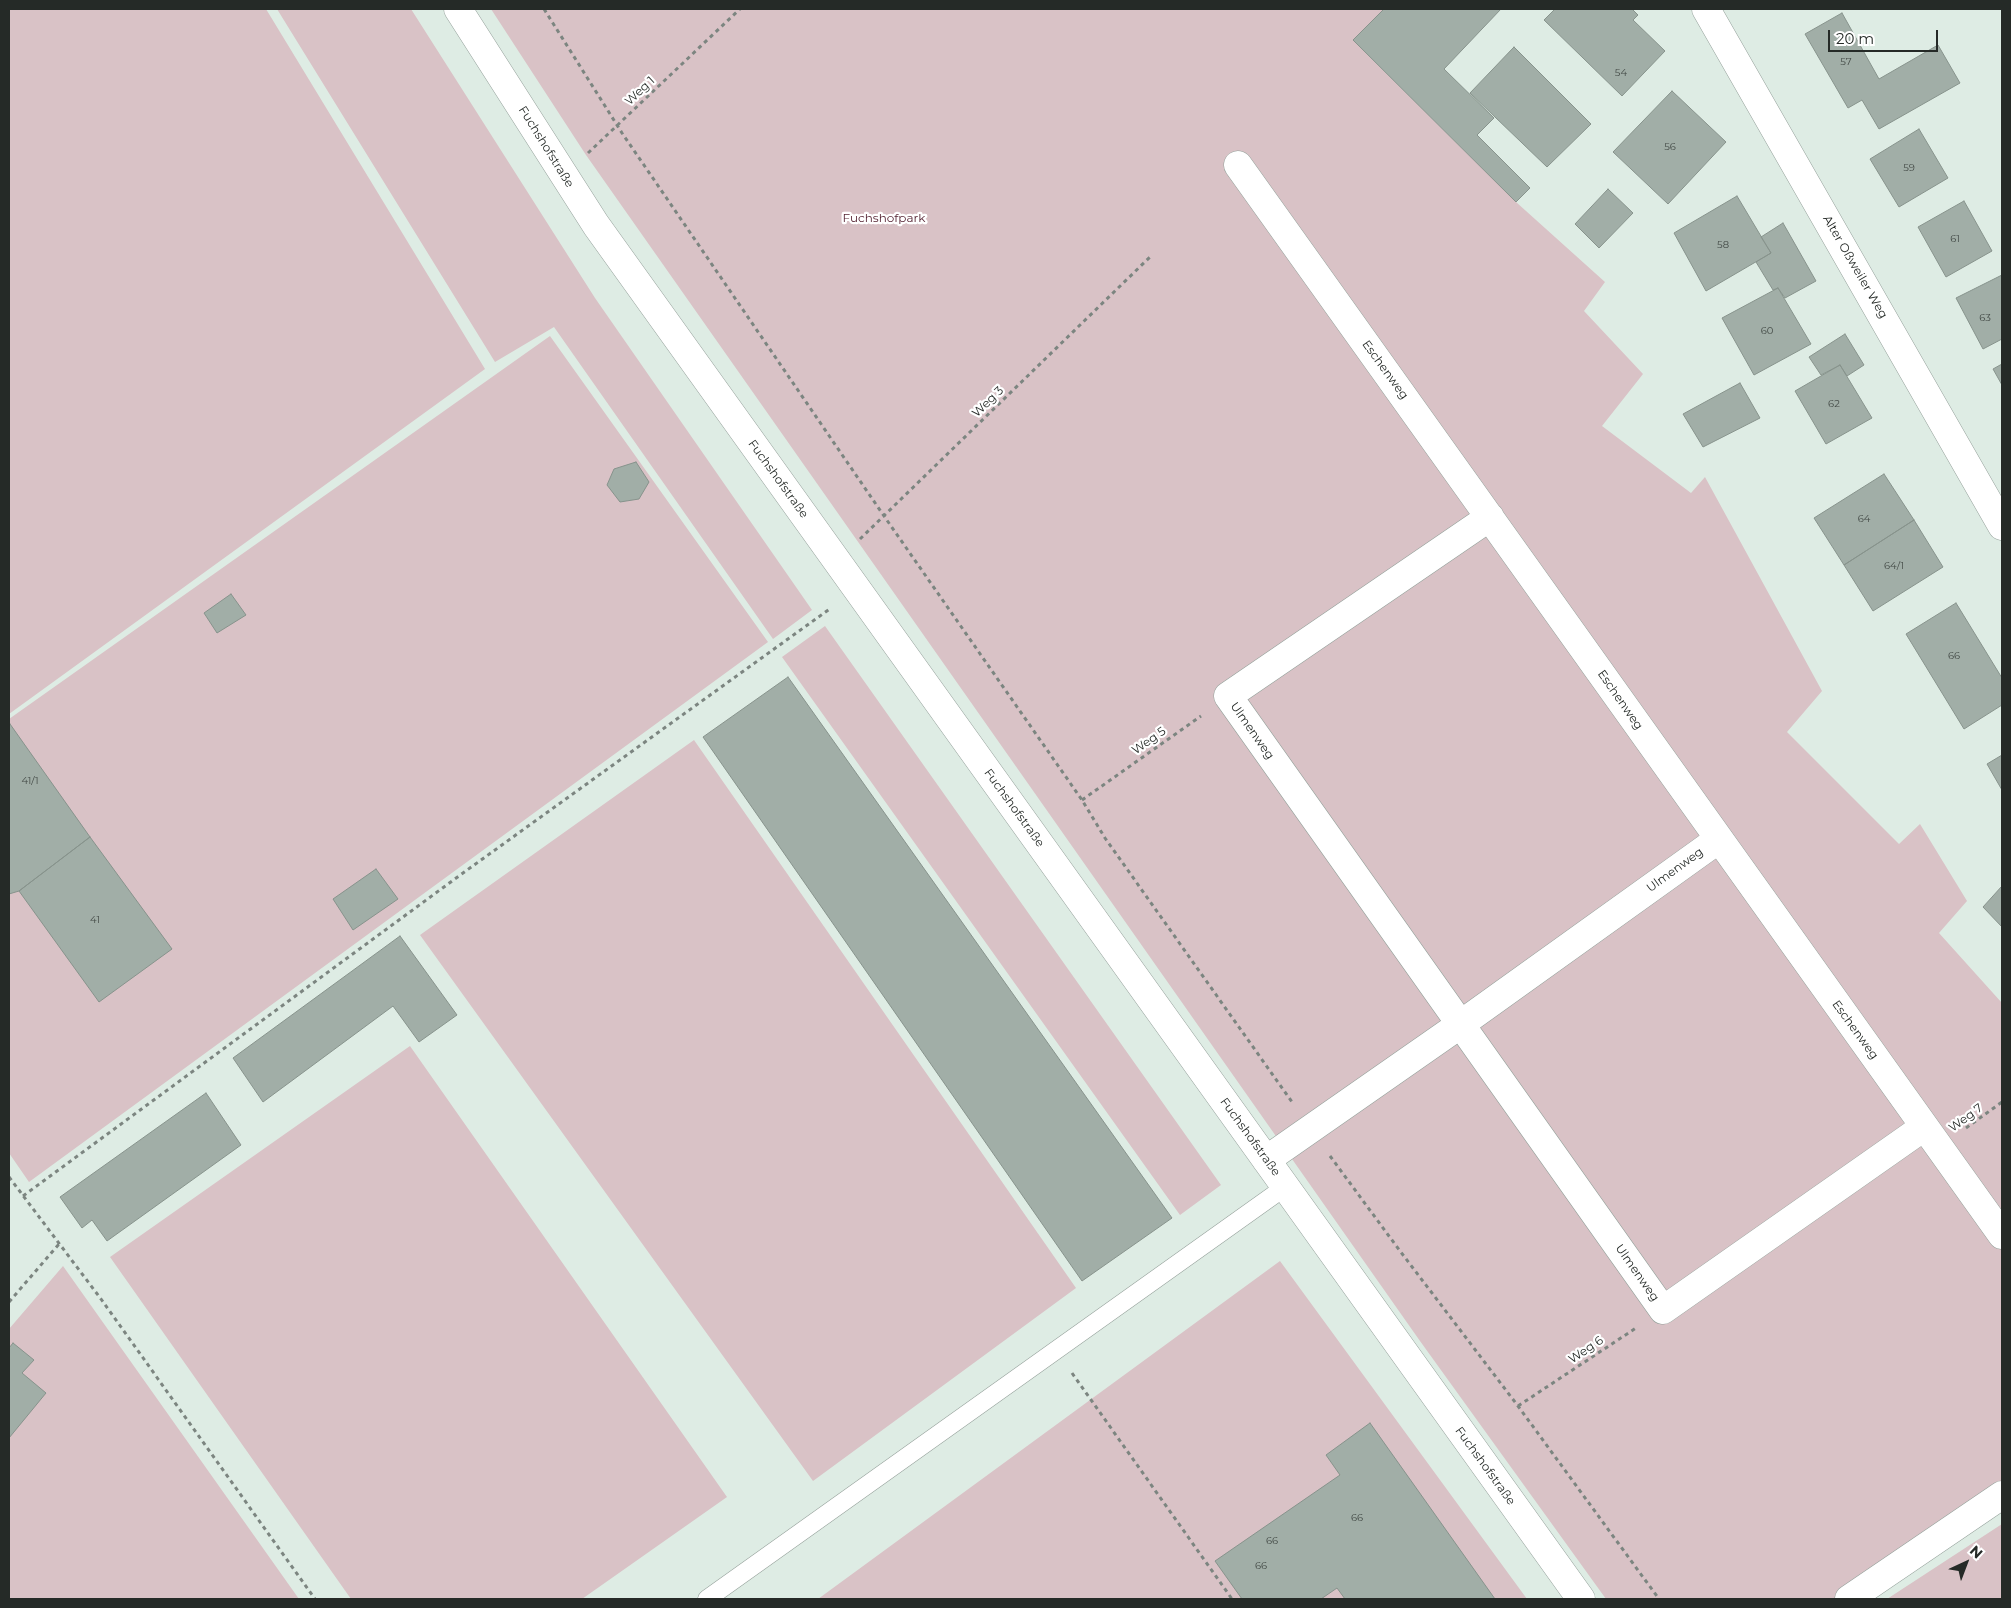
<!DOCTYPE html>
<html>
<head>
<meta charset="utf-8">
<style>
	body { margin:0 }
	#map { position:relative; width:2011px; height:1608px; overflow:hidden; background:#deece4; font-family:Montserrat,sans-serif }
	canvas { display:block }
	.frame { position:absolute; inset:0; border:10px solid #252a27; pointer-events:none }
	.north { position:absolute; left:1941px; top:1538px; width:50px; height:50px; -webkit-text-stroke:4px #fff; paint-order:stroke; rotate:43deg; font-size:14px; font-weight:700; line-height:20px; text-align:center; color:#252a27 }
	.north::after { content:''; display:block; margin:auto; width:18px; height:22px; background:#252a27; clip-path:polygon(50% 0,100% 100%,50% 72%,0 100%) }
	.scale { position:absolute; left:1828px; top:30px; width:110px; height:22px; box-sizing:border-box; border:2px solid #252a27; border-top:0; padding-left:6px; font-size:15px; line-height:18px; white-space:nowrap; color:#252a27; -webkit-text-stroke:4px #fff; paint-order:stroke }
</style>
</head>
<body>
<div id="map">
<canvas width="2011" height="1608"></canvas>
<div class="frame"></div>
<div class="north">N</div>
<div class="scale">20 m</div>
</div>
<script>
const ctx = document.querySelector('canvas').getContext('2d');
ctx.lineJoin = 'round';
function fill(path, color) {
  ctx.fillStyle = color;
  ctx.fill(path, 'evenodd');
}
function poly(rows) {
  const path = new Path2D();
  for (const r of rows) {
    path.moveTo(r[0], r[1]);
    for (let i = 2; i < r.length; i += 2) path.lineTo(r[i], r[i + 1]);
  }
  return path;
}
function trace(path, color, width, dash) {
  ctx.strokeStyle = color;
  ctx.lineWidth = width;
  ctx.lineCap = dash ? 'butt' : 'round';
  ctx.setLineDash(dash || []);
  ctx.stroke(path);
}
function drawText(font, color, halo, rows, align = 'center') {
  ctx.font = font + ' Montserrat,sans-serif';
  ctx.lineWidth = 4.5;
  ctx.setLineDash([]);
  ctx.textBaseline = 'middle';
  ctx.strokeStyle = halo;
  ctx.fillStyle = color;
  for (const [text, x, y, turn = 0] of rows) {
    ctx.save();
    ctx.translate(x, y);
    ctx.rotate((+turn || 0) * Math.PI / 180);
    ctx.textAlign = isNaN(turn) ? turn : align;
    if (halo) ctx.strokeText(text, 0, 0);
    ctx.fillText(text, 0, 0);
    ctx.restore();
  }
}
const green = poly([
	[9,9,266,9,485,369,9,714],
	[277,9,411,9,595,298,812,610,773,639,554,327,495,362],
	[491,9,1384,9,1353,40,1516,202,1605,282,1584,311,1643,374,1602,426,1691,493,1705,477,1822,691,1787,732,1899,844,1920,824,1967,901,1939,933,2002,1003,2002,1495,1849,1599,1606,1599,1420,1341,586,155],
	[550,336,768,642,29,1182,9,1153,9,719],
	[825,626,1221,1185,1180,1215,782,657],
	[694,740,1076,1288,813,1481,420,935],
	[410,1046,727,1497,582,1599,351,1599,110,1257],
	[1280,1261,1527,1599,818,1599],
	[63,1266,299,1599,9,1599,9,1329],
	[2002,1524,2002,1599,1887,1599]
]);
const building = poly([
	[1384,9,1501,9,1444,69,1494,118,1477,135,1530,188,1516,202,1353,40,1384,9],
	[1555,9,1632,9,1638,15,1633,20,1665,51,1622,96,1544,20,1555,9],
	[1842,13,1879,79,1938,45,1960,83,1879,129,1862,100,1848,108,1805,34,1842,13],
	[1514,47,1591,124,1547,167,1470,93,1514,47],
	[1672,91,1726,142,1668,204,1613,152,1672,91],
	[1919,129,1948,178,1899,207,1870,159,1919,129],
	[1608,189,1633,213,1599,248,1575,224,1608,189],
	[1737,196,1771,253,1706,291,1674,233,1737,196],
	[1964,201,1992,251,1946,277,1918,227,1964,201],
	[1783,223,1816,281,1785,298,1778,288,1773,290,1756,262,1771,253,1761,237,1783,223],
	[2002,275,2002,339,1983,349,1956,298,2002,275],
	[1778,288,1811,344,1754,375,1722,318,1778,288],
	[1845,334,1864,365,1847,376,1840,365,1821,375,1809,357,1845,334],
	[2002,364,2002,385,1993,369,2002,364],
	[1840,365,1872,418,1826,444,1795,391,1840,365],
	[1740,383,1760,418,1703,447,1683,414,1740,383],
	[636,462,649,482,639,499,620,502,607,485,614,469,636,462],
	[1884,474,1914,520,1844,565,1814,518,1884,474],
	[1914,520,1943,567,1873,611,1844,565,1914,520],
	[231,594,246,615,217,633,204,613,231,594],
	[1956,603,2002,678,2002,705,1964,729,1906,634,1956,603],
	[788,677,1172,1218,1082,1281,703,737,788,677],
	[10,724,90,837,19,891,9,894,9,725,10,724],
	[2002,755,2002,790,1987,764,2002,755],
	[90,837,172,949,99,1002,19,891,90,837],
	[376,869,398,899,353,930,333,899,376,869],
	[2002,886,2002,927,1983,907,2002,886],
	[400,936,457,1015,419,1042,393,1006,263,1102,233,1058,400,936],
	[206,1093,241,1145,107,1241,92,1220,82,1228,60,1197,206,1093],
	[13,1343,34,1360,22,1373,46,1393,9,1438,9,1348,13,1343],
	[1370,1423,1495,1599,1345,1599,1337,1588,1321,1599,1242,1599,1215,1561,1340,1475,1326,1455,1370,1423]
]);
const path = poly([
	[544,9,622,133,884,516,1082,800,1105,838,1292,1102],
	[588,153,740,9],
	[860,539,1152,255],
	[1082,800,1201,716],
	[1966,1128,2002,1102],
	[1330,1156,1400,1251,1518,1406,1659,1599],
	[9,1177,101,1299,315,1599],
	[23,1196,463,873,831,608],
	[9,1302,59,1244],
	[1072,1373,1232,1599],
	[1518,1406,1636,1328]
]);
const service = poly([
	[707,1599,1285,1187]
]);
const minor = poly([
	[458,9,596,225,1581,1599],
	[1706,9,2002,526],
	[1238,165,2002,1235],
	[1490,517,1228,696,1663,1310,1924,1127],
	[1266,1160,1461,1024,1719,839],
	[1849,1599,2002,1495]
]);
const numberNames = [
	["57",1846,62],
	["54",1621,73],
	["56",1670,147],
	["59",1909,168],
	["61",1955,239],
	["58",1723,245],
	["63",1985,318],
	["60",1767,331],
	["62",1834,404],
	["64",1864,519],
	["64/1",1894,566],
	["66",1954,656],
	["41/1",30,781],
	["41",95,920],
	["66",1357,1518],
	["66",1272,1541],
	["66",1261,1566]
];
const streetNames = [
	["Weg 1",640,91,-43],
	["Fuchshofstraße",546,147,58],
	["Alter Oßweiler Weg",1855,267,60],
	["Eschenweg",1385,370,54],
	["Weg 3",988,402,-44],
	["Fuchshofstraße",778,479,54],
	["Eschenweg",1620,700,55],
	["Ulmenweg",1252,731,55],
	["Weg 5",1149,741,-35],
	["Fuchshofstraße",1014,808,54],
	["Ulmenweg",1675,870,-36],
	["Eschenweg",1855,1030,54],
	["Weg 7",1966,1118,-36],
	["Fuchshofstraße",1250,1137,54],
	["Ulmenweg",1637,1273,55],
	["Weg 6",1586,1350,-34],
	["Fuchshofstraße",1485,1466,54]
];
const parkNames = [
	["Fuchshofpark",884,218]
];
fill(green, '#d9c2c6');
fill(building, '#a1aea7');
trace(building, '#87938c', 1);
trace(service, '#95a19b', 19);
trace(minor, '#95a19b', 29);
trace(path, '#7c8580', 3, [4, 4]);
trace(service, '#fff', 18);
trace(minor, '#fff', 28);
drawText('10px', '#444b47', null, numberNames);
drawText('12px', '#252a27', '#fff', streetNames);
drawText('12px', '#562534', '#fff', parkNames);
</script>
</body>
</html>
